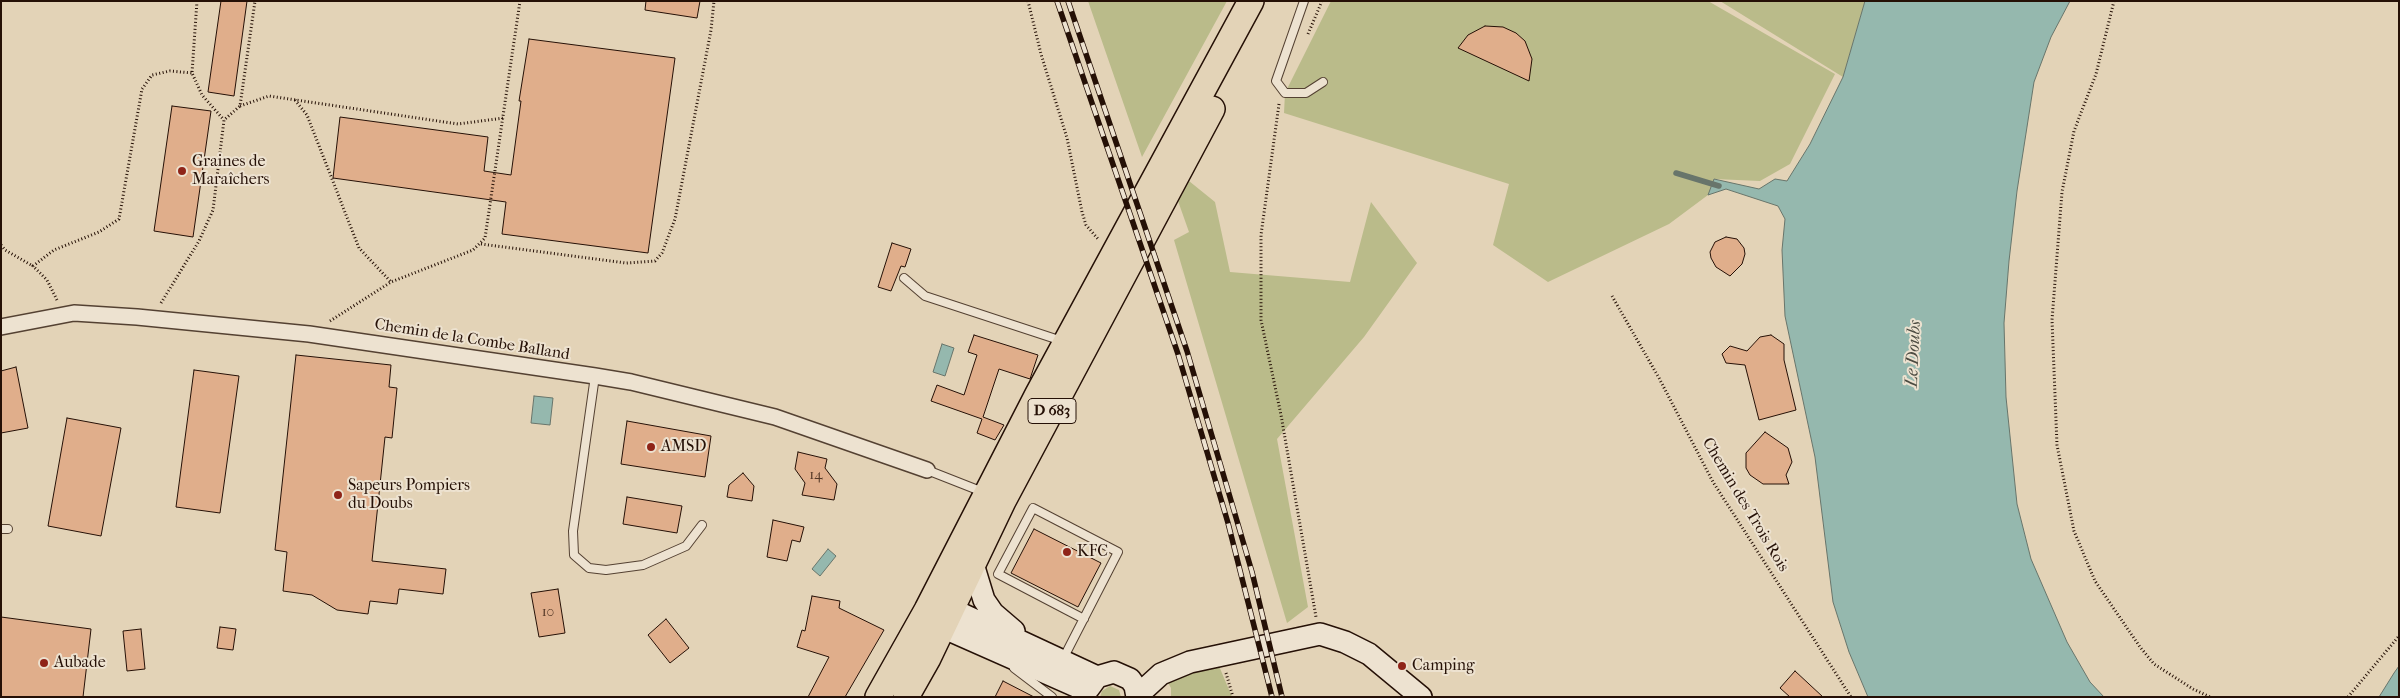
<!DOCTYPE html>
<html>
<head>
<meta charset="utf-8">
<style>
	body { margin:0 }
	#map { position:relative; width:2400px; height:698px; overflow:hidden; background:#e3d3b7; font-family:"IM FELL French Canon",serif }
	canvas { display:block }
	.frame { position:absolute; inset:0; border:2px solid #251006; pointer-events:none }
</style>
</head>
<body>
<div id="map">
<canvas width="2400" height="698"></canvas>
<div class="frame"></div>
</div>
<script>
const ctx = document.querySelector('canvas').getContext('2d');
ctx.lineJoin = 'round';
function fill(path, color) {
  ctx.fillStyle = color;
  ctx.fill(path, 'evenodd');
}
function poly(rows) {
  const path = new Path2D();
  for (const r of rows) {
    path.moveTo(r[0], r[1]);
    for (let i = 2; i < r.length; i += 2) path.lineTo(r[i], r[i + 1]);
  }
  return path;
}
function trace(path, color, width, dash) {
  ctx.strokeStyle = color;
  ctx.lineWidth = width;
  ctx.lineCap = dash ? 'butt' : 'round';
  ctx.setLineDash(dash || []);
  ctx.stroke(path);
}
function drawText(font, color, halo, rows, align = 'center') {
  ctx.font = font + ' "IM FELL French Canon",serif';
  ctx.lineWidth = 4;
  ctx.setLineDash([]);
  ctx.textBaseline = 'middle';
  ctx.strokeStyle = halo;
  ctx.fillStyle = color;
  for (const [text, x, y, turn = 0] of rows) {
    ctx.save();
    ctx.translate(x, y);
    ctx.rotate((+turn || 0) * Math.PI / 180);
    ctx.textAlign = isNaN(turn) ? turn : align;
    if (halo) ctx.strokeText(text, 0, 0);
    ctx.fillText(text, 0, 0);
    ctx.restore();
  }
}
const green = poly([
	[1088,1,1227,1,1142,157],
	[1331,1,1708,1,1835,74,1790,164,1760,181,1714,179,1708,195,1669,224,1548,282,1493,245,1509,184,1284,113,1285,93],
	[1720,1,1865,1,1843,77],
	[1189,181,1215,202,1230,272,1350,282,1371,202,1417,263,1364,337,1277,439,1308,607,1287,623,1174,240,1189,232,1178,201],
	[1219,666,1232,697,1171,697,1171,688,1166,679,1184,672],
	[1110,686,1119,690,1121,697,1100,697,1102,691]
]);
const water = poly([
	[1865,1,2070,1,2051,37,2034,82,2017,191,2009,261,2004,323,2006,397,2017,504,2031,559,2067,642,2090,682,2104,697,1868,697,1849,652,1833,602,1815,457,1785,316,1782,250,1785,219,1778,206,1726,189,1708,195,1714,179,1759,189,1775,179,1787,181,1810,144,1843,77,1865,1],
	[942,344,954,348,945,376,933,372,942,344],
	[534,396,553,398,550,425,531,423,534,396],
	[828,549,836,556,820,576,812,569,828,549],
	[2399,666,2399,697,2379,697,2394,673,2399,666]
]);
const stream = poly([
	[1676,173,1719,186]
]);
const building = poly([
	[221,1,247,1,234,96,208,92,221,1],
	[646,1,700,1,697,18,645,10,646,1],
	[1485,26,1503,27,1516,33,1525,41,1532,59,1529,81,1458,48,1468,35,1485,26],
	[529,39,675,58,648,253,502,234,506,202,333,178,340,117,488,137,484,171,511,175,521,101,519,101,529,39],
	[172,106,211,111,193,237,154,231,172,106],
	[1726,237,1737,239,1744,248,1745,254,1742,264,1730,276,1716,267,1711,258,1710,252,1715,242,1726,237],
	[892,243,911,249,905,267,901,266,891,291,878,287,892,243],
	[974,335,1038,355,1030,379,999,369,983,417,1004,425,995,440,977,433,982,419,931,401,937,385,964,395,977,355,968,352,974,335],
	[1771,335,1784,344,1784,360,1796,410,1759,420,1745,365,1726,363,1722,354,1730,346,1747,351,1760,337,1771,335],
	[296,355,391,365,389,387,397,388,392,438,385,437,372,561,446,569,443,594,399,589,397,604,370,601,368,614,337,610,312,595,283,591,287,552,275,550,296,355],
	[16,367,28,428,1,433,1,371,16,367],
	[194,370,239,376,220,513,176,507,194,370],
	[67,418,121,428,101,536,48,526,67,418],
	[627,421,711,436,705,477,621,464,627,421],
	[1765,432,1788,448,1792,462,1786,475,1789,484,1763,484,1750,475,1746,468,1746,453,1765,432],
	[798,452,827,459,825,468,837,484,834,500,802,495,805,483,795,469,798,452],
	[743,473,754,486,752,501,727,497,729,485,743,473],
	[627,497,682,506,677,533,623,524,627,497],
	[773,520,804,527,800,542,792,540,787,561,767,557,773,520],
	[1034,529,1101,563,1078,607,1011,573,1034,529],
	[558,589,565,633,539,637,531,593,558,589],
	[812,596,840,601,839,608,884,630,845,697,808,697,829,657,797,647,802,630,805,631,812,596],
	[1,617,91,629,83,697,1,697,1,617],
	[666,619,689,648,670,663,648,635,666,619],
	[220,627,236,629,233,650,217,648,220,627],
	[141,629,145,669,127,671,123,631,141,629],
	[1795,671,1823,697,1790,697,1780,688,1795,671],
	[1003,681,1034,697,995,697,1003,681]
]);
const path = poly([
	[197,1,192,73,202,95,224,120],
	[1028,1,1041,54,1067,138,1082,212,1086,225,1098,239],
	[2114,1,2096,74,2074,131,2062,192,2052,320,2057,445,2074,531,2095,581,2140,647,2154,664,2193,689,2210,697],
	[1308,34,1322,1],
	[295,100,307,115,359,248,391,282],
	[1279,104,1261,235,1261,320,1281,415,1316,617],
	[240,106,269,96,458,124,504,118],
	[481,244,626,263,655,261,662,253,675,219,711,30,714,1],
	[1,245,5,250,33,266],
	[1612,296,1659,378,1713,482,1851,697],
	[57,300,47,280,33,266,54,250,99,232,119,219,142,89,152,75,170,71,192,73],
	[161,303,199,241,213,210,224,120,240,106,255,1],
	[330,321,391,282,473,250,485,238,520,1],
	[1226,673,1233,697],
	[2348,697,2399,636]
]);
const lane = poly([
	[1304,1,1276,81,1285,93,1306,93,1323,82],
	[904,278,925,296,1062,341],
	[595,376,573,531,574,555,589,568,606,570,643,565,686,546,702,525],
	[927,470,983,492],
	[1,529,8,529],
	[1063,659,1118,552,1033,508,998,574,1084,619],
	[1014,668,1052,697]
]);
const street = poly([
	[1,327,74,313,137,317,309,334,595,376,631,382,775,417,927,470]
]);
const secondary = poly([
	[973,564,984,600,993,613,1014,631],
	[935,610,951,609,1097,677],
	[932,616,942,627,1087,691],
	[1089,688,1097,677,1114,672,1130,679,1135,686,1137,697],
	[1138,695,1161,674,1190,662,1320,634,1345,642,1369,654,1421,697]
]);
const primary = poly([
	[878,697,927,610,1038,394,1251,1],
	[906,697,928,658,1003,501,1212,109]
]);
const rail = poly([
	[1057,1,1178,354,1228,523,1272,697],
	[1068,1,1187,351,1252,572,1282,697]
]);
const markers = [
	[182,171,5,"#8f2418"],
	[651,447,5,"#8f2418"],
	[338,495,5,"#8f2418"],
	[1067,552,5,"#8f2418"],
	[44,663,5,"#8f2418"],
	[1402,666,5,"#8f2418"]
];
const numberNames = [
	["14",816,476],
	["10",548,613]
];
const shields = [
	[1052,411,48]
];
const shieldNames = [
	["D 683",1052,411]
];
const poiNames = [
	["Graines de",192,162],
	["Maraîchers",192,180],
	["AMSD",661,447],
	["Sapeurs Pompiers",348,486],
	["du Doubs",348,504],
	["KFC",1077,552],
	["Aubade",54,663],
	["Camping",1412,666]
];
const streetNames = [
	["Chemin de la Combe Balland",472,340,9],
	["Chemin des Trois Rois",1745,505,59]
];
const waterNames = [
	["Le Doubs",1914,354,-87]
];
fill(green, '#babb8a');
fill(water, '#95b8ae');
trace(water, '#68756b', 1);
trace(stream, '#68756b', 5.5);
fill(building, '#e0ae8b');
trace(building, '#251006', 1);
trace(lane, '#544132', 10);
trace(street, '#544132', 18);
trace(secondary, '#251006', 24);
trace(primary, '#251006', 28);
trace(path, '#251006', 3, [1, 2.5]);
trace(lane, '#ede2d0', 8);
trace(street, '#ede2d0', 15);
trace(secondary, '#ede2d0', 21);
trace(primary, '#e3d3b7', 25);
trace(rail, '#251006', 5.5);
trace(rail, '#ede2d0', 4, [11]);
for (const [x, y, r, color] of markers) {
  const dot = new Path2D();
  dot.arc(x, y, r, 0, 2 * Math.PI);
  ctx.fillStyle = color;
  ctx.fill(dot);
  trace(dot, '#ede2d0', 2);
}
drawText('14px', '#543827', null, numberNames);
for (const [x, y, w] of shields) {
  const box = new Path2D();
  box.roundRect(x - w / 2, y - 12.5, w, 25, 4);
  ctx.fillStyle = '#ede2d0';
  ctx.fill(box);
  trace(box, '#251006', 1);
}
drawText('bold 15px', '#251006', null, shieldNames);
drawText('16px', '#251006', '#ede2d0', poiNames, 'left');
drawText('16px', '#251006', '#ede2d0', streetNames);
drawText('italic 18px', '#4c4b41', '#ede2d0', waterNames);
</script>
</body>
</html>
